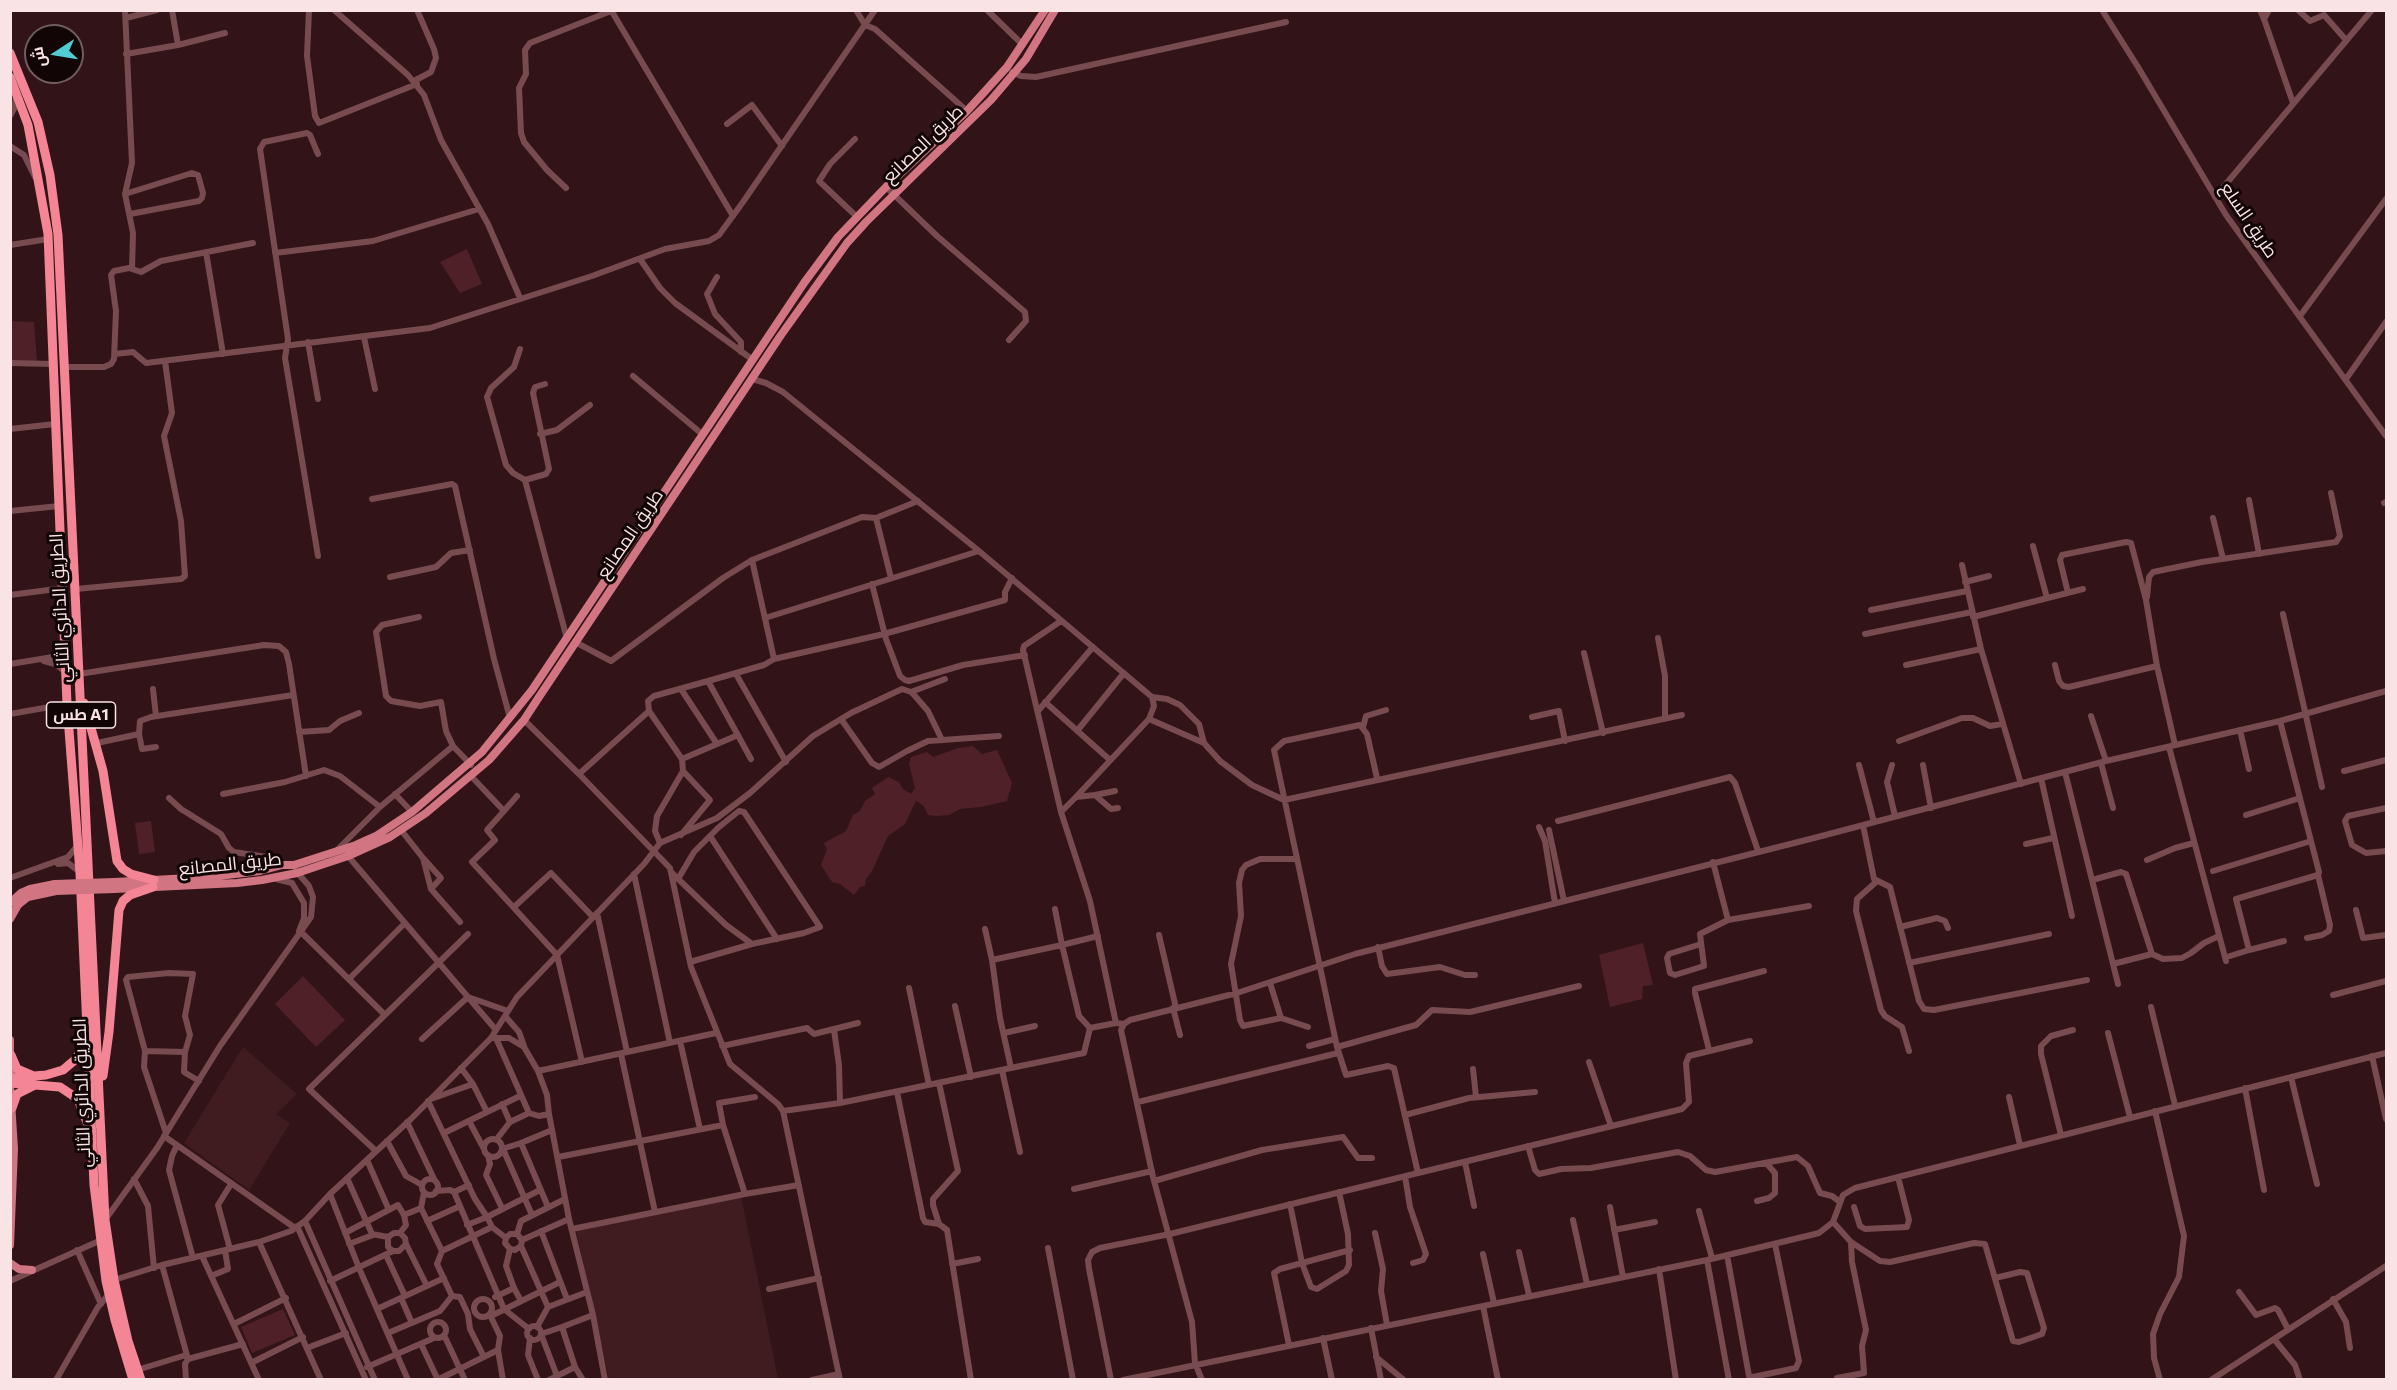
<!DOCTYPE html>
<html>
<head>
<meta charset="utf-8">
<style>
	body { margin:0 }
	#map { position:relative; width:2397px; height:1390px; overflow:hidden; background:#321418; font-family:Commissioner,Cairo,sans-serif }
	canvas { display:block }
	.frame { position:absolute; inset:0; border:12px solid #f9e3e5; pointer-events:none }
	.north { position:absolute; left:24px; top:24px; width:60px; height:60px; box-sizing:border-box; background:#110506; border:2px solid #6e5e5f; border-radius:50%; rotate:258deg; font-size:16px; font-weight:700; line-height:24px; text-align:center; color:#f9e3e5 }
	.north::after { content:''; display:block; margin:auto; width:21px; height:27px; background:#51ccd2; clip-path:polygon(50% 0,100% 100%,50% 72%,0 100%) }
</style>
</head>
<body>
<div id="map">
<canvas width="2397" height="1390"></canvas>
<div class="frame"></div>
<div class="north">ش</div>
</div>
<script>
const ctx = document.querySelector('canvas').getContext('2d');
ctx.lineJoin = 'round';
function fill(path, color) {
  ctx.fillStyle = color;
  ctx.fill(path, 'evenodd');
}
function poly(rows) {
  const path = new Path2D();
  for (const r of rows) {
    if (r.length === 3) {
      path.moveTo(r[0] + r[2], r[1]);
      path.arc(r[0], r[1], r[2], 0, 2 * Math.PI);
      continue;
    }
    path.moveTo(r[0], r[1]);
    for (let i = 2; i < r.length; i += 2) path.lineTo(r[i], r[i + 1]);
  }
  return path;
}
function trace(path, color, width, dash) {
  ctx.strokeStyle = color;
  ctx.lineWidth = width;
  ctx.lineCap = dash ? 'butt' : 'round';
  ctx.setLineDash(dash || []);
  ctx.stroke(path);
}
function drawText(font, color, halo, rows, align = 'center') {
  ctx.font = font + ' Commissioner,Cairo,sans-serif';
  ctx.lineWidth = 6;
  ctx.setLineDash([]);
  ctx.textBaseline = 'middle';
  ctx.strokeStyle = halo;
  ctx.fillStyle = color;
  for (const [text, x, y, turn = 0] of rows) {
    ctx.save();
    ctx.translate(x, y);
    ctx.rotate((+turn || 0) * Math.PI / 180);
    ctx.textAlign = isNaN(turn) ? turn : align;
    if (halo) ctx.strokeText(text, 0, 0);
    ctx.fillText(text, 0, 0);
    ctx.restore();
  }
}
const built = poly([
	[243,1047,297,1094,276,1114,290,1123,249,1190,184,1143],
	[741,1196,778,1379,609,1379,576,1230]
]);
const green = poly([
	[467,249,482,284,460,293,440,262],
	[11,321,34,322,37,362,11,361],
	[973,746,982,754,997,750,1012,783,1007,801,981,807,960,809,949,815,936,816,928,815,924,806,916,801,905,824,888,836,871,873,866,879,865,886,860,887,854,895,840,884,832,882,821,865,827,849,824,843,846,831,853,815,860,811,865,801,875,794,872,788,888,777,899,782,903,789,911,794,915,788,909,764,911,757,927,752,933,757,958,748],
	[151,821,155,852,139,854,135,823],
	[1643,943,1653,985,1643,986,1642,999,1610,1007,1599,955],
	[303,976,345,1020,316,1047,275,1004],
	[283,1309,295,1335,252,1353,241,1327]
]);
const minor = poly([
	[125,10,132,163,125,194,133,233,132,269],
	[172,10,178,45],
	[309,10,307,56,315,116,319,123,417,84],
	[334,10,408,75,424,95,441,140,488,224,520,298],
	[611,10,733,216],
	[856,10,865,25,875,29,967,111],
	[987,10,1023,45],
	[2102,10,2138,67,2226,215,2386,436],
	[2260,10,2264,19],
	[2269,10,2264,19,2293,103],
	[2298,10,2310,21,2324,15,2346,40],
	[126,18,157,10],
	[126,54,178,45,225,33],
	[1012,72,1021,76,1036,77,1286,22],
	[414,81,431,72,436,58,434,49,417,10],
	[10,116,14,109,16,96],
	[727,124,752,105,782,146],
	[855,139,830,164,819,181,856,216],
	[10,146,24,155,35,177],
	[886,187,937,236,1025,312,1026,321,1009,340],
	[566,188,547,170,524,142,521,133,519,88,526,74,525,50,530,43,611,11],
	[125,194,192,173,198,175,203,193,202,198,199,201,130,214],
	[2215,197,2372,10],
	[10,245,48,239],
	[206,252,223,354],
	[275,253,373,241,479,209],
	[640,259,660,288,675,303,753,360],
	[717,277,707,294,715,314,741,342,741,352],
	[2300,316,2386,199],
	[364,337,375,389],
	[308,342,318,399],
	[520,349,514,367,491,388,487,397,506,465,513,473,525,480,546,474,549,469,533,393,535,387,545,384],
	[115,354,133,352,146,363,430,328,592,276,665,249,709,241,719,235,743,202,875,10],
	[10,363,53,364],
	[65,367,104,367,111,364,114,359,116,311,111,275,114,271,129,268,141,272,161,261,253,243],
	[633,376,702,434],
	[752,379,766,383,783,392,979,551,1152,697,1154,706,1149,719,1076,797],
	[2346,379,2386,322],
	[10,429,55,424],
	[540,434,557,430,590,405],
	[525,480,567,639],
	[372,499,452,484,455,486,494,659,510,718],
	[2249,500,2259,554],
	[2384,503,2386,502],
	[10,511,59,506],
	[876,518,891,578],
	[2213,518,2223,559],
	[2033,546,2047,598],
	[318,556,285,358,288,339,260,149,264,142,307,133,310,135,318,154],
	[752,560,774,659],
	[1962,565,1981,649,2021,784],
	[390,577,436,567,451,553,470,550],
	[1965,582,1989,576],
	[872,584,886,639,900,676,905,680,909,681,963,665,1025,655],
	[76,589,181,579,185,576,181,521,164,436,172,413,165,361],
	[2068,593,2060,560,2062,555,2126,542,2131,543,2146,600,2157,666,2175,745],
	[10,595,64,588],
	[2147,597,2149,577,2153,572,2202,562,2336,542,2340,536,2331,493],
	[1871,610,1967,591],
	[2283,614,2322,787],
	[419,617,382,625,376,632,386,696,391,701,420,706,441,702,446,731,453,746],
	[1973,617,2083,589],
	[765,618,979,551],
	[1061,621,1024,646,1023,650,1061,812],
	[1865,634,1972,612],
	[1658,638,1665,676,1665,719],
	[577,643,611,661,723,578,752,560,862,517,876,518,918,501],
	[1584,653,1603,733],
	[44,661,55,664,66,672],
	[10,664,53,657,61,651,64,646],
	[1906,665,1981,649],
	[2055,665,2059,681,2063,686,2069,687,2157,666],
	[79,674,264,645,279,646,286,652,289,664,306,776],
	[736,674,786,762],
	[708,681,764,665,774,659,884,634,1005,600,1005,592,1012,578],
	[153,689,156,716],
	[681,689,717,744],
	[911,692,945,679],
	[1152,697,1167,699,1180,705,1199,724,1204,743],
	[1045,702,1110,760],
	[1038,711,1093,647],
	[10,714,67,704],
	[2091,716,2106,761],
	[1532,717,1559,711,1565,741],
	[841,719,872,763,879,767,907,751,928,741,999,736],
	[1149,719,1204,743,1220,761,1252,785,1284,800,1682,715],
	[524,720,579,774,670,868,691,967,730,1064,778,1104,783,1111,840,1380],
	[1363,727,1366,716,1386,710],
	[2240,730,2249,769],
	[1077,731,1124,673],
	[299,732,329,730,340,721,359,713],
	[139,734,142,749,156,747],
	[1899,741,1962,718,1973,718,1990,726,2002,724],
	[97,743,139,734,140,721,151,717,293,695],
	[2169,747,2226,961],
	[682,759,738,735],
	[2101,763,2113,808],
	[1859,765,1874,822],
	[1892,765,1887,782,1895,816],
	[1923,765,1931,808],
	[2344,771,2386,760],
	[2065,772,2118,984],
	[579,774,649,711],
	[471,776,504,811,487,830,495,840,472,862,557,955,582,1062],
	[2041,778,2072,916],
	[223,794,285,782,324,770,340,776,380,807],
	[395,794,412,812],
	[1095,795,1115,791],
	[169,798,181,809,221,834,229,848,234,852,267,857,281,865],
	[2386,808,2348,816,2345,821,2352,845,2366,853,2386,851],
	[504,811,517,796],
	[2246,815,2300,798],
	[1558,821,1730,777,1735,783,1758,851],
	[1863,825,1874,879,1890,887,1919,1001,1924,1009,1934,1010,2087,980],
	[1539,827,1545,841,1555,903],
	[401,830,423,858,431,889,460,922],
	[1549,830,1564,901],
	[681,835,710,800,683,771],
	[710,836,777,939],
	[660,843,655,831,657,816,683,771,682,759,649,711,648,701,654,696,708,681,751,759],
	[2026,844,2053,838],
	[338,849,380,807,453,746,471,765],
	[348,856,496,1030],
	[424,859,441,878,431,889],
	[2147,860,2175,848,2194,843],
	[58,864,68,863,80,872],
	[2213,871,2311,841,2280,721],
	[672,873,726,925,752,944,804,933,820,927,744,812,739,811,719,827,694,852,678,879],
	[634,874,670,1043],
	[10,878,68,857,78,845],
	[276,879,292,883,304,903,304,918,299,931],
	[2092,880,2121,872,2126,874,2152,954],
	[1876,882,1857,899,1856,911,1881,1010,1885,1016,1902,1027,1909,1051],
	[514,907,551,873,593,917],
	[1055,909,1062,945,1098,936],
	[2356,910,2363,938,2386,935],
	[597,913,627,1052],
	[1728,920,1809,906],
	[1900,927,1937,918,1945,921,1948,928],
	[985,929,992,960],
	[301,932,384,1014],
	[1159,935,1176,1008],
	[2307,938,2322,935,2329,931,2330,925,2318,875],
	[2284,941,2249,950,2236,899,2318,875,2319,872,2311,841],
	[1701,944,1669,954,1667,958,1670,973,1675,975,1704,966,1700,934,1728,920,1713,862],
	[1378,947,1382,966,1387,974,1440,967,1465,975,1475,975],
	[2230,956,2249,950],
	[690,962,752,944],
	[1909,963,2049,934],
	[2113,964,2152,954,2163,959,2182,958,2191,953,2204,943,2219,936],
	[349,979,405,923],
	[1270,983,1281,1018,1308,1027],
	[909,988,929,1085],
	[2333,995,2386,981],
	[955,1006,971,1077],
	[2151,1007,2175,1105],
	[1173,1008,1180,1035],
	[505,1016,519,1032,524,1046],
	[1281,1018,1243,1026,1240,1020,1231,964,1241,916,1239,883,1242,870,1246,865,1260,859,1296,859],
	[1116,1023,1090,901,1061,812,1076,797,1095,795,1111,809,1118,808],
	[1124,1024,1121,1030,1153,1177,1192,1322,1195,1363,1202,1380],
	[834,1030,839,1065,840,1103],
	[1004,1033,1035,1026],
	[2108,1033,2130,1117],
	[491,1038,509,1038,524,1047,538,1071,547,1095,549,1114,569,1219,593,1315,605,1380],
	[496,1038,529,1113,539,1116,549,1114],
	[422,1039,468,997,508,1011],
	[680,1041,700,1129],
	[722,1046,807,1028,814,1034,858,1023],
	[1309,1046,1335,1039],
	[1337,1047,1274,750,1284,741,1360,725,1367,734,1377,778],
	[1709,1050,1695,993,1695,989,1764,971],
	[145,1051,185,1052,184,1072,199,1081],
	[621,1054,655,1212],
	[2372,1056,2386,1119],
	[1589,1062,1611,1126],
	[461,1068,473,1084,487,1112],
	[1011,1068,1000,1018,992,960,1062,945,1079,1016,1090,1028],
	[1473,1069,1476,1097],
	[1002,1070,1020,1152],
	[538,1071,716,1033],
	[2291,1077,2317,1184],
	[939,1083,958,1171,933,1199,933,1205,939,1224,947,1230,971,1380],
	[2245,1088,2264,1190],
	[897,1092,923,1218,925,1222,939,1224],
	[2009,1097,2020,1145],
	[431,1099,473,1084],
	[428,1101,475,1199,487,1217,540,1190],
	[1138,1102,1338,1053],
	[502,1104,510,1122],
	[783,1111,840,1103,1084,1053,1090,1028,1116,1023,1124,1024,1130,1020,1237,993,1355,954,1814,838,2106,761,2280,721,2386,691],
	[2155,1111,2184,1236,2179,1277,2160,1314,2153,1334,2154,1358,2160,1380],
	[1405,1115,1469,1098,1535,1092],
	[469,1121,484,1149],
	[407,1122,435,1181],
	[723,1125,719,1103,755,1097],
	[166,1133,144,1067,145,1051,126,980,128,977,169,973,193,974,185,1016,190,1035,185,1052],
	[444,1133,520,1096],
	[2061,1135,2041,1054,2041,1046,2051,1036,2073,1030],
	[164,1136,295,1228],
	[493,1148,9],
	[496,1140,510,1122,529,1113],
	[387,1141,406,1176,422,1185],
	[177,1145,172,1156,169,1170,193,1258],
	[1528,1146,1535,1170,1539,1174,1561,1169,1591,1168,1678,1152,1690,1156,1706,1170,1715,1172,1797,1157,1808,1166,1820,1193,1832,1196,1840,1202],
	[502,1149,521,1143],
	[503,1149,532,1215],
	[376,1151,309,1089,468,934],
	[488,1155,490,1164,486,1175,502,1208],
	[558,1157,723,1125,745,1194],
	[367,1160,389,1210],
	[1465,1162,1474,1206],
	[1418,1173,1682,1109,1689,1102,1686,1063,1689,1056,1750,1041],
	[1405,1176,1410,1207,1426,1254,1423,1260,1413,1263],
	[347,1178,372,1234,388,1237],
	[134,1179,148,1206,154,1268],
	[430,1187,8],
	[1154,1181,1262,1150,1343,1137,1358,1158,1372,1158],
	[1074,1189,1152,1171],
	[436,1191,450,1190,454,1192,504,1309,529,1329],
	[424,1192,421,1208,442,1251,437,1264,452,1296],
	[454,1192,469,1185],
	[330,1194,359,1268,408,1380],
	[1757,1201,1769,1198,1775,1193,1775,1173,1766,1163],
	[1290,1204,1302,1263,1311,1287,1317,1289,1346,1271,1349,1265,1348,1234,1339,1192],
	[548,1207,521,1143,552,1130],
	[1610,1207,1623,1277],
	[1854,1207,1860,1226,1865,1229,1907,1227,1909,1220,1898,1177],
	[1699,1211,1712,1258],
	[404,1215,421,1208],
	[105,1220,157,1148,220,1046,311,917,313,897,309,886,296,871],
	[1573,1220,1587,1284],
	[305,1221,375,1380],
	[427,1221,458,1207],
	[1833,1222,1851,1242,1852,1262,1866,1330,1862,1346,1864,1373,1837,1378],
	[467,1225,487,1217,492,1227,506,1238],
	[297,1226,366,1380],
	[572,1229,745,1194,799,1185],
	[1614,1230,1655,1222],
	[541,1231,567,1299],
	[345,1233,398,1205,404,1215,406,1225,400,1233,394,1233,388,1237,388,1247,393,1251,399,1251,406,1244,405,1238,400,1233],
	[1375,1233,1383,1269,1381,1291,1387,1325],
	[517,1234,510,1234,506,1238,505,1243,510,1249,515,1250,521,1246,522,1240,517,1234,521,1221,565,1199],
	[522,1240,569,1219],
	[259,1242,321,1380],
	[1851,1242,1880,1261,1890,1262,1974,1243,1985,1244,2013,1341,2019,1342,2042,1334,2044,1328,2027,1273,2020,1272,1995,1278],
	[349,1244,373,1235],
	[406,1244,427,1286],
	[521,1246,548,1307],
	[1048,1248,1073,1380],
	[230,1249,218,1205,231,1184],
	[510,1249,506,1266,514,1288],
	[77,1250,101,1304],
	[442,1251,492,1227],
	[1519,1252,1529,1295],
	[1483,1254,1494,1303],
	[386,1255,405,1296],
	[1727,1255,1749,1376,1753,1377,1796,1368,1799,1361,1775,1244],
	[202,1256,259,1380],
	[1707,1260,1729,1380],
	[952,1264,978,1259],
	[162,1265,188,1359,185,1364,186,1380],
	[1659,1269,1676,1380],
	[211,1276,228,1269,225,1250],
	[114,1280,162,1265,259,1242,291,1231,305,1221,330,1194,411,1119,491,1038,517,997,644,864,660,843,717,818,750,793,813,736,851,713,902,689,911,692,915,696,928,711,942,740],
	[10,1281,99,1241],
	[330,1281,393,1251],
	[769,1289,819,1278],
	[2239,1292,2256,1315,2275,1308,2278,1310,2288,1329],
	[452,1296,460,1297,468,1314,470,1329,484,1357],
	[495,1297,514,1288,521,1301],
	[401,1298,412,1323],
	[483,1308,9],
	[2333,1299,2346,1322,2350,1348],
	[1483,1306,1498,1380],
	[377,1309,444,1278],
	[490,1315,500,1336,498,1350,503,1380],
	[491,1316,560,1282],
	[438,1330,8],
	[234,1324,286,1298],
	[534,1333,7],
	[537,1327,548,1307,587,1292],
	[1371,1328,1381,1380],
	[388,1333,440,1311,452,1296],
	[444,1335,465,1380],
	[530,1338,528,1355,538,1380],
	[1323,1338,1332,1380],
	[2274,1339,2295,1365,2300,1380],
	[421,1344,438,1380],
	[1289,1345,1274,1273,1280,1269,1350,1250],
	[307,1348,346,1333],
	[1376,1357,1404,1380],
	[188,1359,243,1344],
	[251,1363,303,1337],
	[367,1367,434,1338],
	[575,1367,562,1327,593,1315],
	[137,1370,186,1355],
	[557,1376,541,1334,562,1327],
	[56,1380,98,1307,109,1294],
	[437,1380,498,1350],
	[549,1380,575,1367,583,1380],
	[812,1380,839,1374],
	[1111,1380,1089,1269,1088,1260,1092,1252,1100,1248,1170,1234,1418,1173,1394,1068,1388,1066,1346,1075,1337,1047,1416,1025,1432,1010,1470,1012,1579,986],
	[1123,1380,1707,1260,1811,1235,1819,1233,1833,1222,1843,1195,1855,1188,2386,1053],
	[2211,1380,2386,1266]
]);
const major = poly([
	[114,882,210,877,260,871,282,865,294,865,356,845,376,836,412,812,482,752,532,690,804,283,838,237,886,187,967,111,1007,67,1045,10],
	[114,889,237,883,262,880,297,873,348,856,390,837,426,813,489,760,524,720,539,697,781,335,847,243,866,222,991,100,1026,59,1055,10],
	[10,903,21,893,30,889,55,884],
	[10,919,18,905,28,897,56,891],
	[10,1040,10,1076],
	[10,1086,14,1149,10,1245],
	[10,1263,19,1269,32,1270]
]);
const highway = poly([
	[10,53,38,122,50,175,58,235,105,1220,114,1280,128,1341,141,1380],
	[10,77,28,125,48,234,67,704,80,873,94,1185,106,1281,115,1320,133,1380],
	[84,703,103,771,117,861,123,869,131,874,154,880],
	[11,1055,17,1069,31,1075],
	[103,1076,109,1032,119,910,123,901,130,895,153,887],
	[11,1078,46,1075,63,1070,76,1059,80,1051,84,1034],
	[10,1083,60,1087,78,1099,88,1125],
	[12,1108,17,1094,33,1086]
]);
const majorBridge = poly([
	[55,884,114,882],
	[56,891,114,889]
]);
const shields = [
	[81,715,69]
];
const shieldNames = [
	["طس A1",81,715]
];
const streetNames = [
	["طريق المصانع",923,144,-44],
	["طريق السلع",2249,220,56],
	["طريق المصانع",630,534,-56],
	["الطريق الدائري الثاني",60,608,-93],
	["طريق المصانع",230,864,-6],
	["الطريق الدائري الثاني",82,1093,-92]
];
fill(built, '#401c21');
fill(green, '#4f2027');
trace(minor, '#774b50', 6);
trace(major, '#d07581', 8);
trace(highway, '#f48594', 9);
trace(majorBridge, '#d07581', 8);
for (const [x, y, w] of shields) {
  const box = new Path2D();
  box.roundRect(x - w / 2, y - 13, w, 26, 4.5);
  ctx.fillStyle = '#110506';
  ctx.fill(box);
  trace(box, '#f9e3e5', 1.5);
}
drawText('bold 16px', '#f9e3e5', null, shieldNames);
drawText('18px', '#f9e3e5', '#110506', streetNames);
</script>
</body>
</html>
